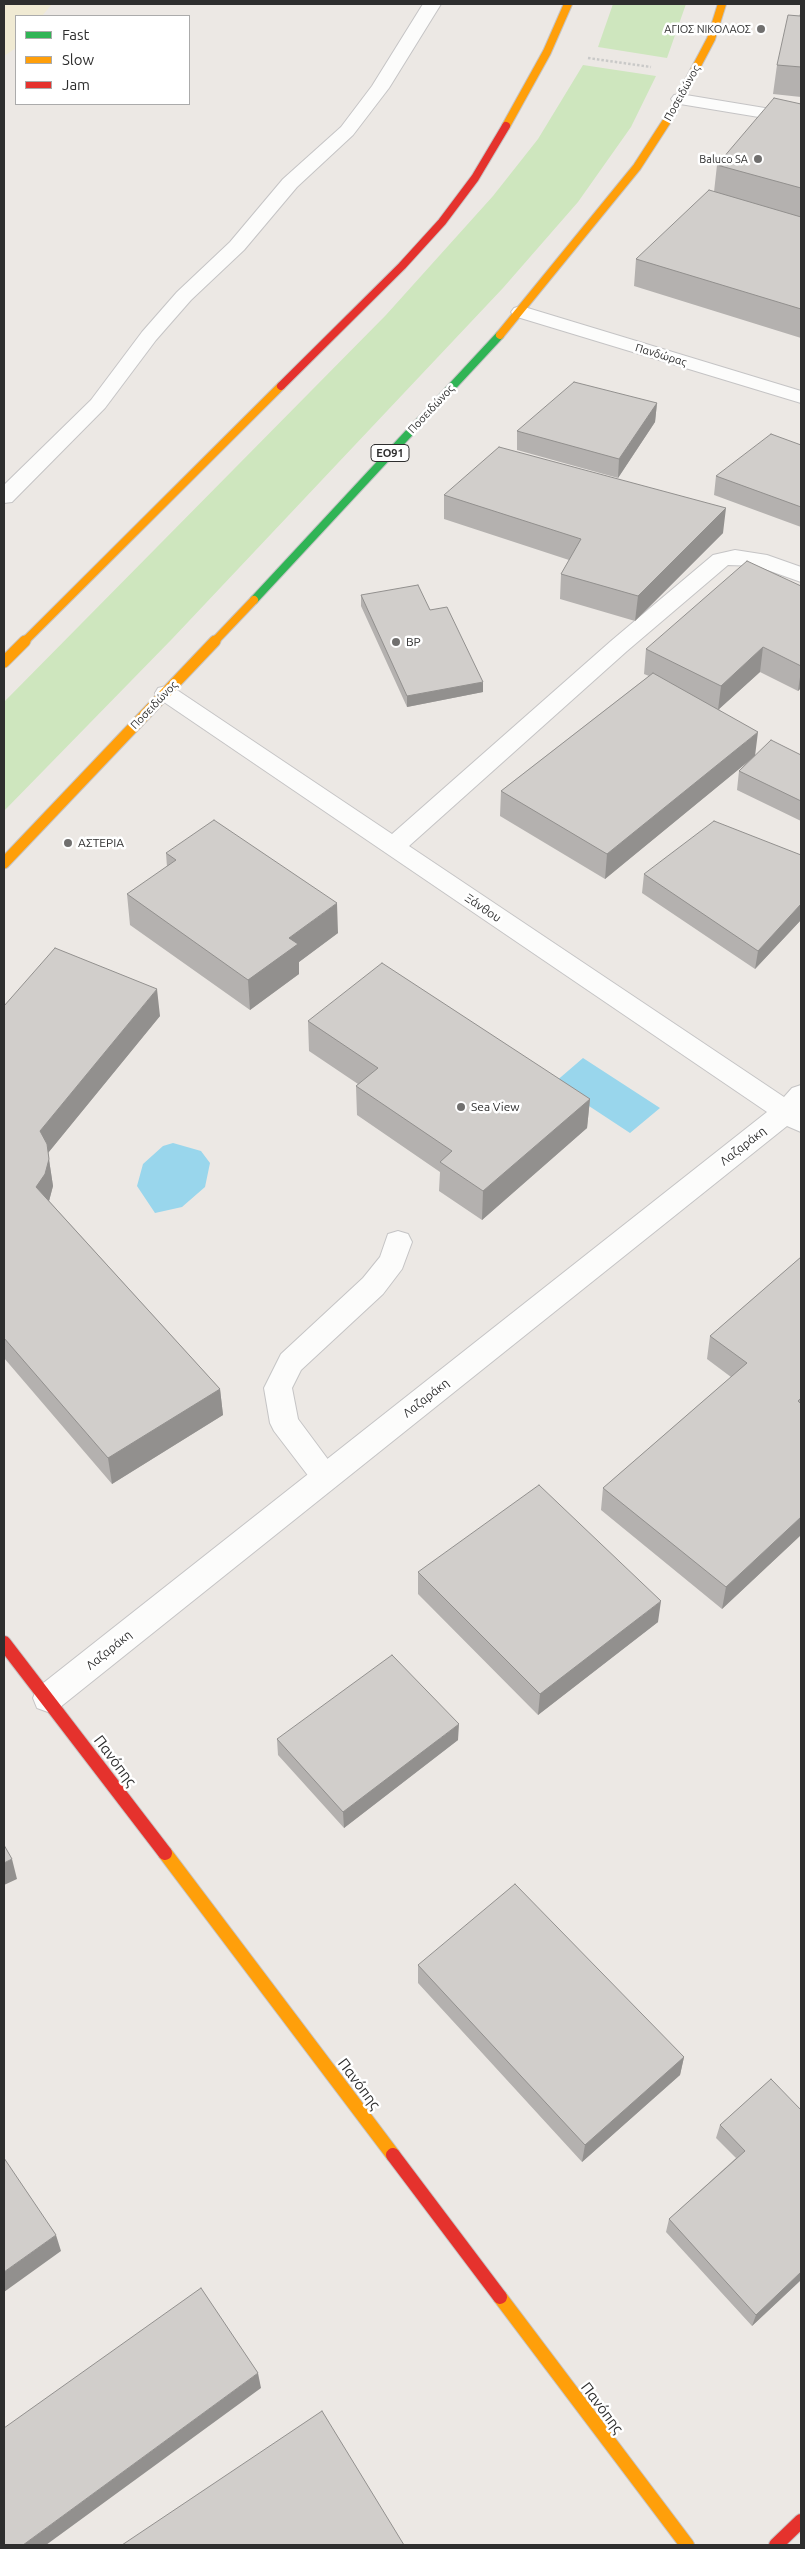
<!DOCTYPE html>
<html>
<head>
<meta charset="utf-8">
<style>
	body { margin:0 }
	#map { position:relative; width:805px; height:2549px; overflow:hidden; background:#ece8e4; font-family:Ubuntu,sans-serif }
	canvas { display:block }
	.frame { position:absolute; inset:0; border:5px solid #2e2e2e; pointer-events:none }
	.legend { position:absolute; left:15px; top:15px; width:175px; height:90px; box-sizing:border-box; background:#fff; border:1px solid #ababab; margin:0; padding:6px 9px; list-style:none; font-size:15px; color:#2e2e2e }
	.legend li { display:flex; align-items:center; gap:10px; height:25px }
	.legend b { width:25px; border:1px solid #ababab }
</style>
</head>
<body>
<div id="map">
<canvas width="805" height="2549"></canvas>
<div class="frame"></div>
<ul class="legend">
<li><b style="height:6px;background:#30b455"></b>Fast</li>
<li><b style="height:6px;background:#ff9f0a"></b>Slow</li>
<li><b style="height:6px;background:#e5322d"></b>Jam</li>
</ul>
</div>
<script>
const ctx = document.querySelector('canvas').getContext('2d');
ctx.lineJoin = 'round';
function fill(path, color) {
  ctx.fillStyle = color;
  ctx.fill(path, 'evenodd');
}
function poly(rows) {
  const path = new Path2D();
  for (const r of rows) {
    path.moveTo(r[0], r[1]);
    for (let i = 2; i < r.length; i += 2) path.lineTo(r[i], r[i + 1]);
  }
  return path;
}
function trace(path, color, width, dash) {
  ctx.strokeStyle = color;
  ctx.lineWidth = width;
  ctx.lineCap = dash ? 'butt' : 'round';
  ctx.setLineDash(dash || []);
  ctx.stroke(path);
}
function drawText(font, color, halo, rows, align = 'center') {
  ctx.font = font + ' Ubuntu,sans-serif';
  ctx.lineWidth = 5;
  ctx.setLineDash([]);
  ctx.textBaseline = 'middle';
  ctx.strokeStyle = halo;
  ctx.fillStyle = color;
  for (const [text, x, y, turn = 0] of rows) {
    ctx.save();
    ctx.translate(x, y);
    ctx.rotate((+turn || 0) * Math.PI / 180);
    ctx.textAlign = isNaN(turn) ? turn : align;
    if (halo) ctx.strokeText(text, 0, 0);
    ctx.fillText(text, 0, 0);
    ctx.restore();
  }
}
const green = poly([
	[613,4,686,4,667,58,598,47],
	[583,65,656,76,631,127,578,202,503,288,172,639,4,811,4,702,386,315,493,196,538,139]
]);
const sand = poly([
	[4,4,52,4,42,16,16,16,16,48,4,56]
]);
const water = poly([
	[583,1058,660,1108,630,1133,554,1083],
	[173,1143,201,1151,210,1163,205,1187,182,1207,155,1213,137,1186,143,1164,163,1146]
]);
const path = poly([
	[588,58,651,67]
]);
const lane = poly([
	[680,94,801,114,801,124,674,103,671,99,674,95,680,94],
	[398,1231,408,1234,412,1242,402,1269,383,1294,301,1370,292,1388,298,1419,341,1477,336,1486,326,1489,316,1486,274,1431,270,1423,264,1388,281,1354,363,1278,380,1257,388,1234,398,1231]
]);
const street = poly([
	[423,4,441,4,389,88,353,135,297,187,244,250,191,300,156,340,105,408,12,502,4,503,4,485,91,400,142,332,177,292,230,242,283,179,341,127,372,86,423,4],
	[521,306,801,391,801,403,514,316,511,312,514,308,521,306],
	[735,550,767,555,801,567,801,582,756,566,728,565,627,651,409,846,784,1097,792,1088,801,1085,801,1132,787,1126,59,1708,48,1712,37,1708,33,1698,37,1688,767,1112,158,698,155,693,158,688,166,686,174,688,392,834,611,641,713,555,735,550]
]);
const fast = poly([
	[254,600,500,335]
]);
const slowFar2 = poly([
	[506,126,547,52,568,4],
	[500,335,637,167,672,113,711,39,722,4],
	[24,642,281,386],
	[214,642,254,600]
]);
const slowFar1 = poly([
	[4,662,25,641],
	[4,863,215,641]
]);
const slow = poly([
	[165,1853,393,2155],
	[500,2297,687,2545]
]);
const jamFar1 = poly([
	[281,386,402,266,442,222,475,178,506,126]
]);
const jam = poly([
	[4,1643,165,1853],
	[393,2155,500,2297],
	[776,2545,801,2521]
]);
const wall = poly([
	[801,11,801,97,773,94,777,65,800,16],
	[801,104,801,338,634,286,636,259,714,192,717,165],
	[657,403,655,422,618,478,517,450,517,431],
	[801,445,801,527,714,495,716,476],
	[444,495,723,533,635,621,560,599,561,574,569,560,444,519],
	[801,586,801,688,798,691,760,672,719,709,755,755,801,755,801,821,737,790,739,771,751,759,605,879,500,816,501,791,649,676,644,674,646,649],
	[361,595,430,610,483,692,407,707,361,606],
	[166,853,338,933,299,962,299,974,250,1010,130,925,127,894,167,867],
	[801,855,801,920,755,969,642,893,644,874],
	[4,1006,160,1016,48,1153,53,1186,49,1201,220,1389,223,1415,112,1484,4,1358],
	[308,1021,590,1099,587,1128,482,1220,439,1191,440,1172,357,1115,356,1086,358,1084,309,1051],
	[801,1257,801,1535,722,1609,601,1510,603,1488,731,1377,707,1359,710,1336],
	[418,1572,658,1622,538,1715,418,1594],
	[277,1739,458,1740,344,1828,278,1755],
	[418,1965,684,2057,680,2075,582,2162,418,1983],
	[771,2079,801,2280,752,2326,666,2232,669,2219,736,2158,716,2138,720,2125]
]);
const shadedWall = poly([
	[657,403,655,422,618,478,619,459],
	[726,508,723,533,635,621,638,596],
	[763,647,760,672,718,710,721,686],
	[801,670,801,688,798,691],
	[483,682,483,692,407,707,407,696],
	[758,732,755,756,605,879,607,854],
	[337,903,338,933,299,962,299,974,250,1010,248,980,289,938],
	[801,904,801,920,755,969,758,951],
	[157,989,160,1016,48,1153,53,1186,49,1201,41,1214,36,1187,40,1131],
	[590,1099,587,1128,482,1220,483,1191],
	[220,1389,223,1415,112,1484,108,1458],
	[801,1517,801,1535,722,1609,726,1587],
	[661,1601,658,1622,538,1715,540,1694],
	[459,1724,458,1740,344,1828,343,1812],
	[12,1859,17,1879,4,1885,4,1863],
	[684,2057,680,2075,582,2162,585,2145],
	[56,2235,61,2251,4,2292,4,2272],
	[801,2272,801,2280,752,2326,756,2315],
	[258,2373,261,2388,46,2545,23,2545]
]);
const building = poly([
	[801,11,801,67,777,65,788,15,800,16,801,11],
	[774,98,801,104,801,188,717,165,774,98],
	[709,190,801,217,801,309,636,259,709,190],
	[574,382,657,403,619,459,517,431,574,382],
	[771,434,801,445,801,507,716,476,771,434],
	[499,447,726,508,638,596,561,574,581,539,444,495,499,447],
	[747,561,801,586,801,666,763,647,721,686,646,649,747,561],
	[418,585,430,610,447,607,483,682,407,696,361,595,418,585],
	[653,673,758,732,607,854,501,791,653,673],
	[771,740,801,755,801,801,739,771,771,740],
	[214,820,337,903,289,938,298,944,248,980,127,894,176,860,166,853,214,820],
	[714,821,801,855,801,904,758,951,644,874,714,821],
	[55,948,157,989,40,1131,47,1144,49,1159,45,1174,36,1187,220,1389,108,1458,4,1338,4,1006,55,948],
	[382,963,590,1099,483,1191,440,1162,452,1151,356,1086,378,1068,308,1021,382,963],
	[801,1257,801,1398,798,1401,801,1404,801,1517,726,1587,603,1488,747,1363,710,1336,801,1257],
	[539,1485,661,1601,540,1694,418,1572,539,1485],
	[392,1655,459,1724,343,1812,277,1739,392,1655],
	[4,1845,12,1859,4,1863,4,1845],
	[515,1884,684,2057,585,2145,418,1965,515,1884],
	[771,2079,801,2110,801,2272,756,2315,669,2219,745,2151,720,2125,771,2079],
	[4,2158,56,2235,4,2272,4,2158],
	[201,2288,258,2373,23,2545,4,2545,4,2428,201,2288],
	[322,2411,404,2545,122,2545,322,2411]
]);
const markers = [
	[761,29,5,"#706f6e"],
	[758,159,5,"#706f6e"],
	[396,642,5,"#706f6e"],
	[68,843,5,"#706f6e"],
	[461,1107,5,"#706f6e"]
];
const farPoinames = [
	["ΑΓΙΟΣ ΝΙΚΟΛΑΟΣ",751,29],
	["Baluco SA",748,159]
];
const farStreetnames = [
	["Ποσειδώνος",682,93,-61],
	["Πανδώρας",661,355,17],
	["Ποσειδώνος",431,409,-47],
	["Ποσειδώνος",154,705,-46]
];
const shields = [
	[390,453,38]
];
const shieldNames = [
	["ΕΟ91",390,453]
];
const poiNames = [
	["BP",406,642],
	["ΑΣΤΕΡΙΑ",78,843],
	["Sea View",471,1107]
];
const streetNames = [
	["Ξάνθου",483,908,34],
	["Λαζαράκη",743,1146,-38],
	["Λαζαράκη",426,1398,-38],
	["Λαζαράκη",109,1650,-39]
];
const nearStreetnames = [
	["Πανόπης",115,1761,53],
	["Πανόπης",359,2084,53],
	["Πανόπης",602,2408,53]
];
fill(green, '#cee6be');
fill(sand, '#f0ead3');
fill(water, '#99d6ec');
trace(lane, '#c5c4c5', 2);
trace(street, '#c5c4c5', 2);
trace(fast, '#c5c4c5', 10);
trace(slowFar2, '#c5c4c5', 10);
trace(slowFar1, '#c5c4c5', 13);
trace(slow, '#c5c4c5', 16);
trace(jamFar1, '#c5c4c5', 10);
trace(jam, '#c5c4c5', 16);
trace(path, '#c9c9c8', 2.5, [2.5, 2]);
fill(lane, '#fcfcfb');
fill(street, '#fcfcfb');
trace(fast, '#30b455', 8);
trace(slowFar2, '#ff9f0a', 8);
trace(slowFar1, '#ff9f0a', 11);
trace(slow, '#ff9f0a', 14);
trace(jamFar1, '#e5322d', 8);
trace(jam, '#e5322d', 14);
fill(wall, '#b4b1af');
fill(shadedWall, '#92908e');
fill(building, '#d1cecb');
trace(building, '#92908e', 1);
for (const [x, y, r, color] of markers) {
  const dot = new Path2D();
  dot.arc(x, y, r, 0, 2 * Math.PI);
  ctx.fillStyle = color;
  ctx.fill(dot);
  trace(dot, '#fff', 2);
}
drawText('11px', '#2e2e2e', '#fff', farPoinames, 'right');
drawText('11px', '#2e2e2e', '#fff', farStreetnames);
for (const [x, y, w] of shields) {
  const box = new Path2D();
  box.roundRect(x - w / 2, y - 8.5, w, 17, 4);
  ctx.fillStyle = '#fff';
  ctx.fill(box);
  trace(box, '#2e2e2e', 1);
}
drawText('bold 11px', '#2e2e2e', null, shieldNames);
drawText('12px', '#2e2e2e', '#fff', poiNames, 'left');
drawText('12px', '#2e2e2e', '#fff', streetNames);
drawText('15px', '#2e2e2e', '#fff', nearStreetnames);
</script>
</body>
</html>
